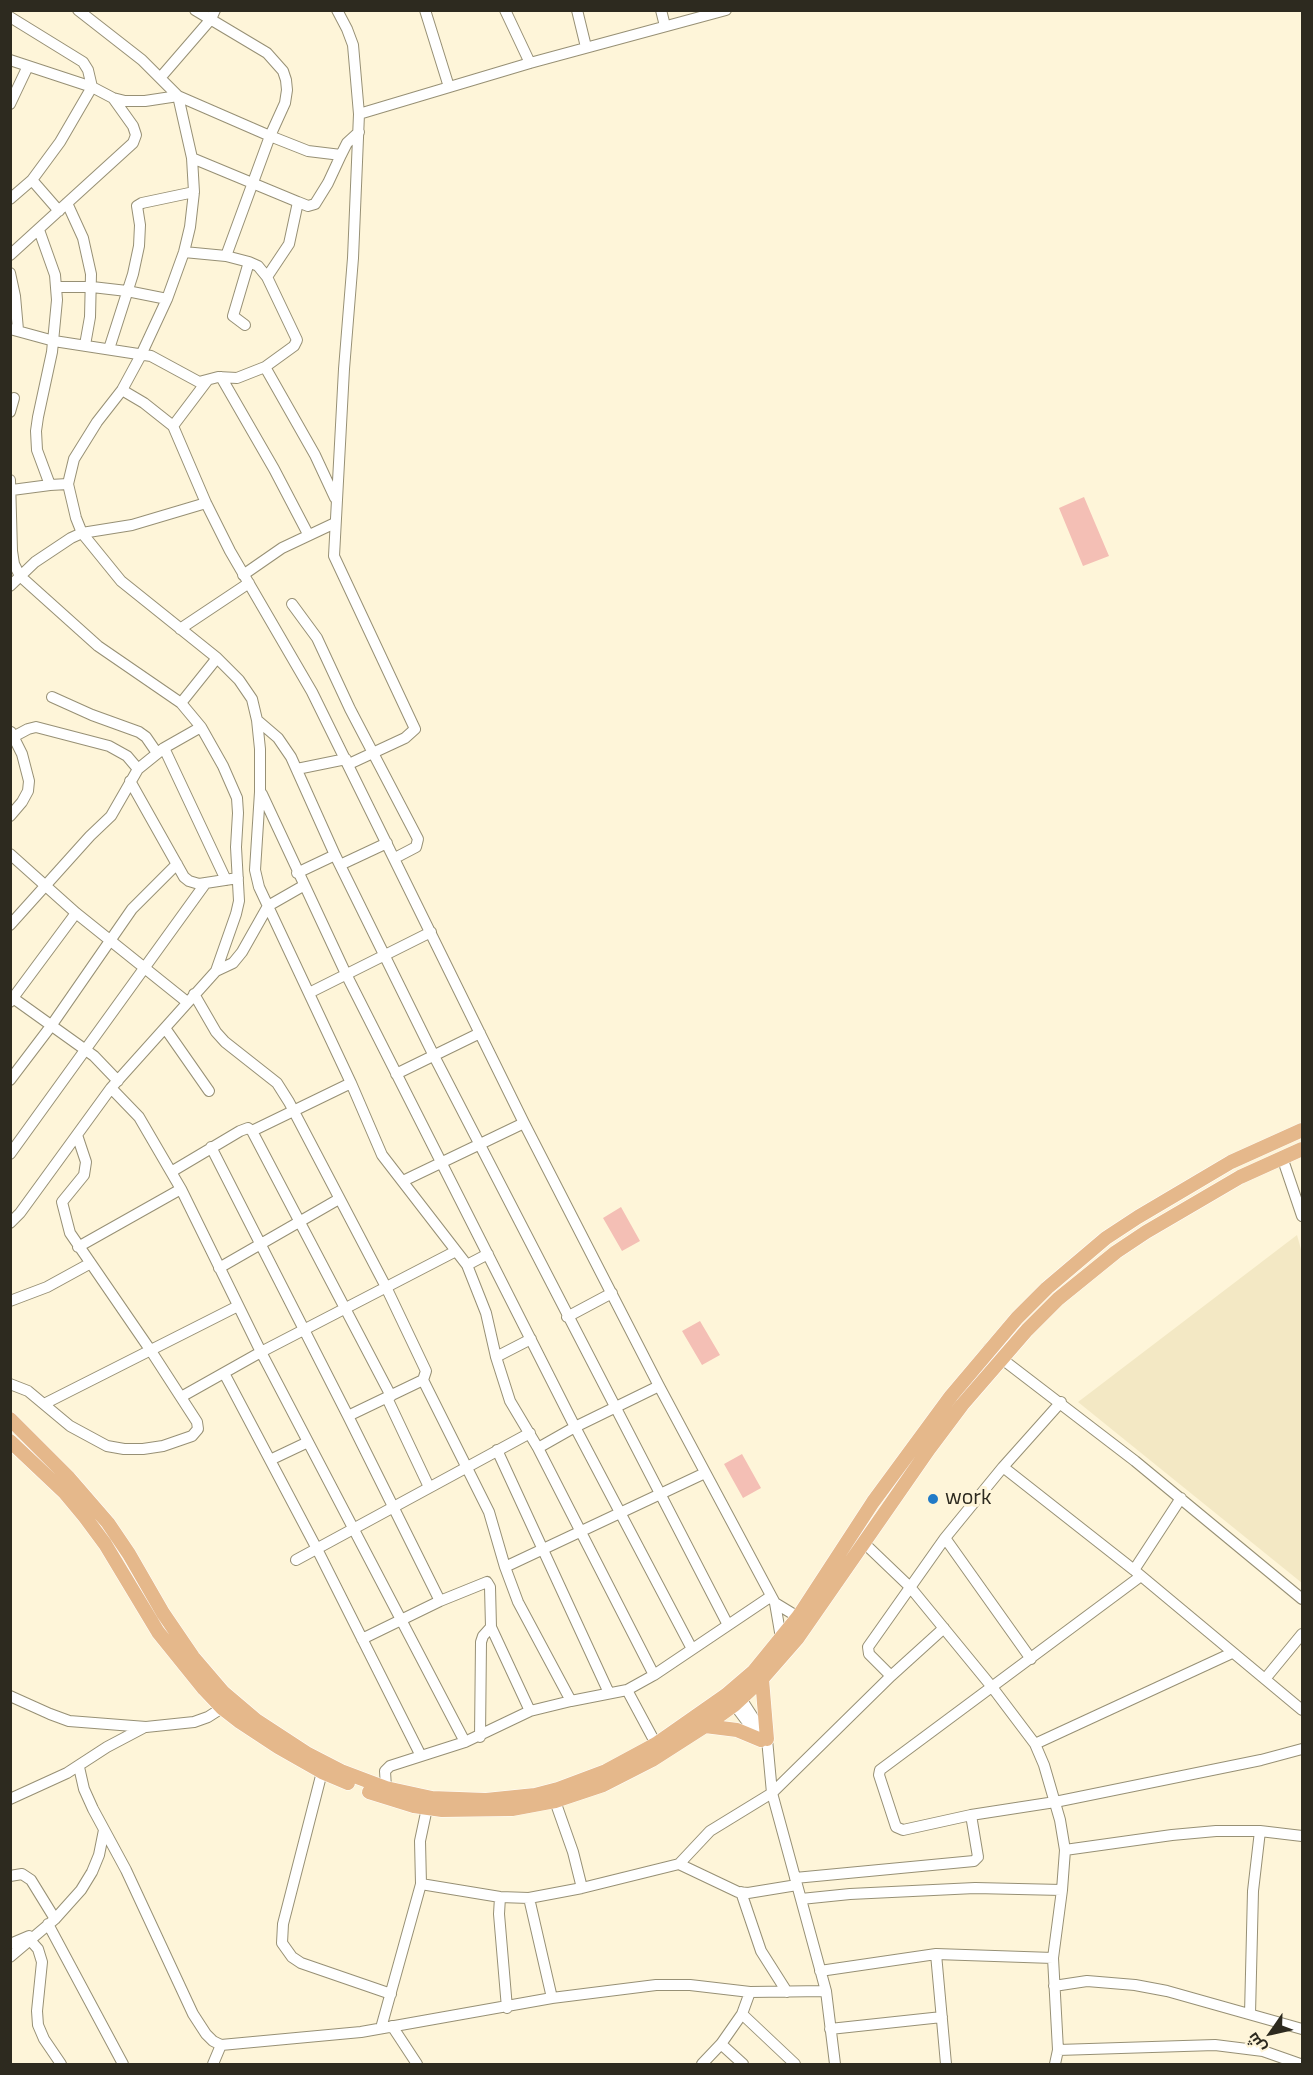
<!DOCTYPE html>
<html>
<head>
<meta charset="utf-8">
<style>
	body { margin:0 }
	#map { position:relative; width:1313px; height:2075px; overflow:hidden; background:#fef5d9; font-family:"Titillium Web",Cairo,sans-serif }
	canvas { display:block }
	.frame { position:absolute; inset:0; border:12px solid #2d2a1f; pointer-events:none }
	.north { position:absolute; left:1241px; top:2003px; width:60px; height:60px; -webkit-text-stroke:4px #fef5d9; paint-order:stroke; rotate:236deg; font-size:16px; font-weight:700; line-height:24px; text-align:center; color:#2d2a1f }
	.north::after { content:''; display:block; margin:auto; width:21px; height:27px; background:#2d2a1f; clip-path:polygon(50% 0,100% 100%,50% 72%,0 100%) }
</style>
</head>
<body>
<div id="map">
<canvas width="1313" height="2075"></canvas>
<div class="frame"></div>
<div class="north">ش</div>
</div>
<script>
const ctx = document.querySelector('canvas').getContext('2d');
ctx.lineJoin = 'round';
function fill(path, color) {
  ctx.fillStyle = color;
  ctx.fill(path, 'evenodd');
}
function poly(rows) {
  const path = new Path2D();
  for (const r of rows) {
    path.moveTo(r[0], r[1]);
    for (let i = 2; i < r.length; i += 2) path.lineTo(r[i], r[i + 1]);
  }
  return path;
}
function trace(path, color, width, dash) {
  ctx.strokeStyle = color;
  ctx.lineWidth = width;
  ctx.lineCap = dash ? 'butt' : 'round';
  ctx.setLineDash(dash || []);
  ctx.stroke(path);
}
function drawText(font, color, halo, rows, align = 'center') {
  ctx.font = font + ' "Titillium Web",sans-serif';
  ctx.lineWidth = 6;
  ctx.setLineDash([]);
  ctx.textBaseline = 'middle';
  ctx.strokeStyle = halo;
  ctx.fillStyle = color;
  for (const [text, x, y, turn = 0] of rows) {
    ctx.save();
    ctx.translate(x, y);
    ctx.rotate((+turn || 0) * Math.PI / 180);
    ctx.textAlign = isNaN(turn) ? turn : align;
    if (halo) ctx.strokeText(text, 0, 0);
    ctx.fillText(text, 0, 0);
    ctx.restore();
  }
}
const built = poly([
	[1297,1235,1302,1253,1302,1583,1078,1402]
]);
const green = poly([
	[1084,497,1109,556,1083,566,1059,508],
	[621,1207,640,1241,622,1251,603,1218],
	[700,1321,720,1355,702,1365,682,1331],
	[742,1454,761,1488,743,1498,724,1464]
]);
const minor = poly([
	[78,10,142,60,178,96,270,136,308,151,341,155,347,143,359,132],
	[195,10,267,53,283,71,286,80,287,90,285,103,270,136,226,256],
	[337,10,347,29,353,45,359,114,353,258,344,369,334,556,415,729,405,738,349,764],
	[425,10,449,87],
	[505,10,530,63],
	[577,10,586,47],
	[661,10,665,26],
	[10,17,83,62,88,70,92,87,60,142,32,180,10,199],
	[10,60,92,87,113,98,125,101,145,101,178,96],
	[160,78,211,19,215,10],
	[178,96,192,158,194,192,190,227,184,252,167,299,141,355,122,390,97,422,74,459,68,484,76,518,82,533,121,581,217,658,239,680,252,699,257,720,260,749,260,792,255,870,259,887,351,1083,382,1155,467,1265,486,1313,496,1357,510,1401,538,1448,654,1675],
	[10,104,28,66],
	[359,114,530,63,726,10],
	[192,158,298,202,289,244,267,277],
	[32,180,59,211],
	[298,202,308,206,315,204,328,183,341,155],
	[67,203,83,238,91,274,90,317,85,345],
	[39,230,55,275,57,300,52,352,38,417,36,431,37,450,50,485,68,484],
	[184,252,226,256,249,262,258,266,267,277,297,340,294,346,265,367,315,455,335,498],
	[10,255,133,143,136,135,133,126,113,98],
	[10,273,15,296,18,330],
	[57,287,92,287,127,291,167,299],
	[245,325,233,316,249,262],
	[10,329,54,341,151,356,199,382,218,377,237,378,265,367],
	[109,349,133,274,139,246,140,225,137,206,142,203,194,192],
	[221,377,274,469,308,534],
	[122,390,144,403,173,426,206,503,230,551,312,692,524,1123,659,1386,775,1603,781,1638],
	[10,412,14,398],
	[173,426,207,381],
	[10,480,12,551,14,564,20,576,98,646,181,703,201,727,223,766,237,798,238,813,236,847,239,901,236,914,216,971,111,1088,20,1213,10,1223],
	[12,490,50,485],
	[243,575,282,548,335,523],
	[10,586,35,562,71,538,82,533,132,525,206,503],
	[292,604,317,638,350,709,418,839,416,847,395,858],
	[180,629,249,583],
	[52,697,92,715,139,732,146,737,157,753],
	[181,703,217,658],
	[257,720,278,738,291,757,335,855,434,1056,728,1625],
	[13,737,28,729,36,727,109,746,127,756,138,769],
	[164,748,226,880],
	[297,769,346,759],
	[130,781,184,877,189,881,199,884,238,878],
	[262,794,346,974,575,1427,692,1649],
	[10,816,22,802,28,791,29,781,22,754,11,732],
	[10,854,76,913,187,1002],
	[340,865,387,843],
	[297,873,335,855],
	[10,925,90,836,111,816,138,769,164,748,201,727],
	[216,971,233,963,242,952,268,906,303,886],
	[309,993,431,932],
	[194,994,216,1032,225,1042,277,1083,289,1102,386,1287,426,1371,423,1380,348,1416],
	[13,998,94,1056,118,1081],
	[10,1002,76,913],
	[165,1028,209,1091],
	[396,1074,480,1033],
	[10,1080,51,1026,132,909,177,864],
	[351,1083,252,1131,391,1396],
	[111,1088,139,1117,181,1189,261,1352,465,1742,390,1766,385,1771,386,1788],
	[211,1147,348,1416,440,1601],
	[10,1154,205,884],
	[1282,1157,1302,1216],
	[171,1172,240,1131,248,1128,252,1131],
	[403,1181,524,1123],
	[78,1247,181,1189],
	[467,1265,488,1254],
	[219,1268,339,1199],
	[10,1301,47,1287,89,1264],
	[567,1317,612,1293],
	[989,1349,1135,1461,1302,1599],
	[496,1357,531,1339],
	[224,1373,317,1549,421,1756],
	[423,1380,489,1512,505,1567,518,1602,571,1701,627,1690],
	[10,1384,28,1391,70,1426,107,1446,124,1449,143,1449,163,1446,192,1436,198,1429,197,1422,151,1351,70,1233,62,1202,84,1175,86,1162,77,1135],
	[181,1397,261,1352,456,1251],
	[387,1398,429,1487],
	[44,1404,238,1306],
	[538,1448,575,1427,659,1386],
	[497,1450,609,1693],
	[270,1460,308,1442],
	[1003,1467,1134,1570,1302,1710],
	[945,1538,1031,1659],
	[863,1542,910,1587,992,1687,1035,1744,1044,1765,1060,1820,1065,1850,1062,1890,1053,1958,1058,2050,1055,2064],
	[296,1560,530,1433],
	[505,1567,705,1473],
	[1134,1570,1181,1498],
	[1141,1576,880,1770,879,1775,896,1827,903,1830,971,1815,1055,1802,1261,1760,1302,1749],
	[775,1603,798,1617],
	[362,1639,440,1601,487,1582,490,1587,491,1627,530,1711],
	[891,1676,869,1654,868,1647,945,1538,1003,1467,1061,1402],
	[1265,1679,1302,1634],
	[738,1694,767,1739,772,1793,826,1991,835,2064],
	[10,1696,50,1714,69,1721,146,1727,194,1722,208,1717,222,1708],
	[730,1699,760,1739],
	[480,1737,481,1642,483,1636,491,1627],
	[465,1742,530,1711,571,1701],
	[656,1744,627,1690,654,1675,770,1597],
	[1035,1744,1232,1653],
	[79,1767,84,1789,93,1809,126,1870,193,2014,206,2034,213,2041,221,2045,361,2032,552,1998,656,1985,690,1985,750,1992,826,1991],
	[322,1772,283,1924,282,1943,292,1957,301,1963,391,1994],
	[10,1799,67,1773,107,1747,143,1728],
	[555,1801,573,1852,582,1888],
	[1065,1850,1172,1835,1216,1831,1260,1831,1302,1836],
	[679,1864,738,1892,748,1893,797,1885],
	[10,1876,22,1874,31,1880,55,1919],
	[795,1878,974,1861,978,1857,971,1815],
	[421,1884,500,1897,529,1898,582,1888,679,1864,710,1831,772,1793,891,1676,944,1628],
	[741,1892,761,1951,787,1992],
	[500,1897,499,1914,507,2008],
	[529,1898,552,1998],
	[801,1899,850,1894,975,1888,1062,1890],
	[48,1924,123,2064],
	[30,1940,38,1949,42,1962,37,2011,38,2025,44,2039,61,2064],
	[10,1944,29,1936],
	[936,1954,946,2064],
	[10,1957,55,1919,81,1890,92,1872,99,1855,104,1830],
	[820,1971,936,1954,1053,1958],
	[1054,1986,1087,1981,1135,1985,1167,1991,1302,2029],
	[742,2014,795,2064],
	[1250,2014,1253,1891,1260,1831],
	[392,2026,417,2064],
	[381,2028,421,1884,420,1841,427,1808],
	[830,2029,942,2017],
	[721,2044,743,2064],
	[1058,2050,1215,2045,1263,2051,1300,2064],
	[213,2064,221,2045],
	[702,2064,721,2044,742,2014,750,1992]
]);
const major = poly([
	[10,1419,69,1478,108,1523,129,1554,163,1613,193,1657,223,1692,256,1720,308,1754,341,1771,386,1788,432,1798,486,1800,535,1795,558,1789,606,1771,656,1744,726,1695,754,1671,798,1617,873,1502,951,1396,1017,1318,1047,1288,1106,1238,1138,1217,1231,1162,1302,1130],
	[10,1441,65,1493,85,1517,105,1544,158,1632,204,1689,222,1708,240,1722,278,1747,322,1772,348,1783],
	[762,1679,767,1739],
	[705,1726,737,1730,761,1740],
	[369,1792,414,1806,442,1810,512,1809,555,1801,603,1785,652,1760,705,1726,734,1705,762,1679,797,1639,929,1449,962,1405,1027,1330,1058,1299,1116,1252,1146,1232,1240,1177,1302,1149]
]);
const markers = [
	[933,1499,6,"#217ac7"]
];
const poiNames = [
	["work",945,1499]
];
fill(built, '#f3e8c4');
fill(green, '#f4bfb5');
trace(minor, '#979075', 12);
trace(major, '#fff', 15);
trace(minor, '#fff', 10);
trace(major, '#e5b88b', 14);
for (const [x, y, r, color] of markers) {
  const dot = new Path2D();
  dot.arc(x, y, r, 0, 2 * Math.PI);
  ctx.fillStyle = color;
  ctx.fill(dot);
  trace(dot, '#fef5d9', 2);
}
drawText('22px', '#2d2a1f', '#fef5d9', poiNames, 'left');
</script>
</body>
</html>
